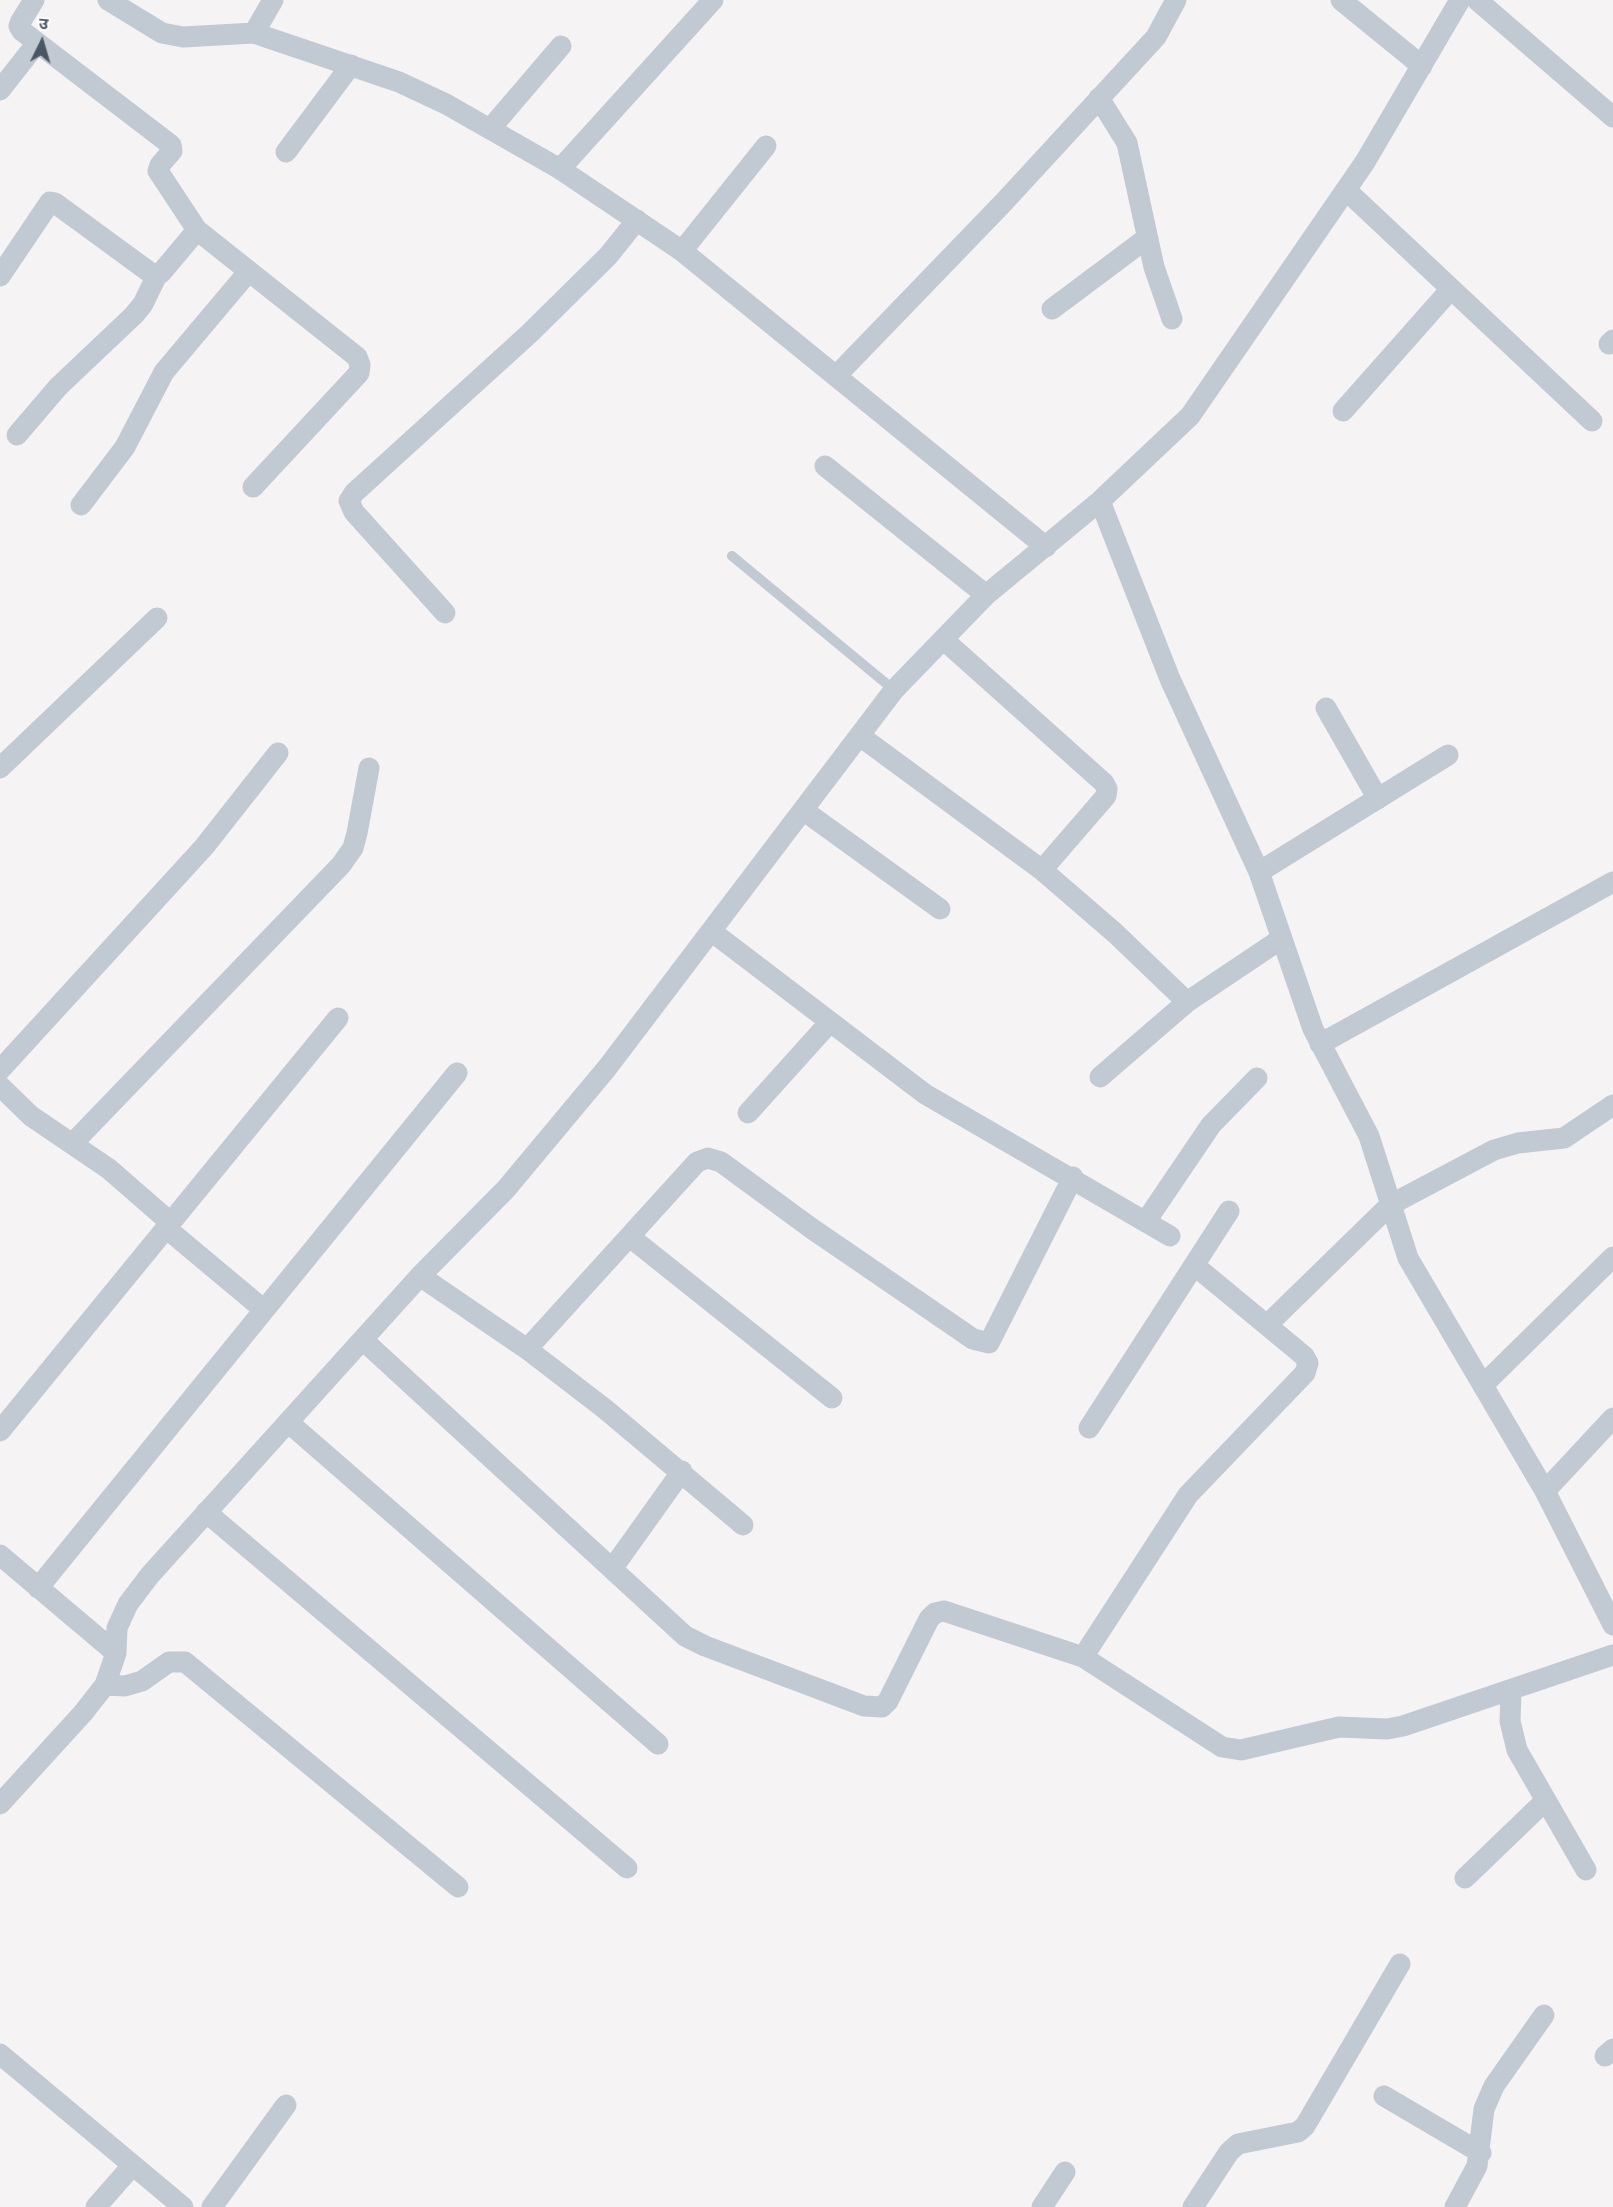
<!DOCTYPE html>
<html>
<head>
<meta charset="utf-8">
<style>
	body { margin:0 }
	#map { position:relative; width:1613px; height:2207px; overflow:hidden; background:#f5f3f3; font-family:"DM Sans","Noto Sans Devanagari",sans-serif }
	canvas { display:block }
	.north { position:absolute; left:12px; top:12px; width:60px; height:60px; -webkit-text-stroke:4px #fff; paint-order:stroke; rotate:5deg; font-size:16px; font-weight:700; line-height:24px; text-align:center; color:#4a5661 }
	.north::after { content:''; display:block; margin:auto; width:21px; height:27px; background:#4a5661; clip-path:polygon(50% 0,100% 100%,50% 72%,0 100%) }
</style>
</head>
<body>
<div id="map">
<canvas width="1613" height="2207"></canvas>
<div class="north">उ</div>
</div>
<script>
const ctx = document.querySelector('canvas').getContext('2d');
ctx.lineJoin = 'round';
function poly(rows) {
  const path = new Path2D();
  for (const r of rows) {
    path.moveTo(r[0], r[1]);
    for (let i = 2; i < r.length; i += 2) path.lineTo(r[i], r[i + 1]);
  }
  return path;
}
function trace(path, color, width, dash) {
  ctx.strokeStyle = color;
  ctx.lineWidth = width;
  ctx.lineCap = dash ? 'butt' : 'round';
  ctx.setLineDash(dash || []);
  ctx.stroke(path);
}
const lane = poly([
	[732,556,894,690]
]);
const street = poly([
	[34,0,21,21,19,26,22,31,171,145,172,151,160,165,158,171,197,230,357,357,360,365,359,373,253,487],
	[108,0,162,33,183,37,254,33,399,82,446,104,560,169,682,251,1046,547],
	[1341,0,1422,66],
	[1477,0,1613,117],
	[254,33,273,0],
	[0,90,37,43],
	[1099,98,1127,143,1154,267,1172,319],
	[490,129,561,46],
	[286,152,351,65],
	[560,169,713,0],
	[1346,190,1592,421],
	[682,251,766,146],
	[0,276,50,202,55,203,152,274,161,273,197,230],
	[1052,309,1147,238],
	[1609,344,1613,340],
	[837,375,1003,203,1156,37,1176,0],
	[1343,411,1451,289],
	[17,435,58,387,134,315,143,304,157,275],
	[825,466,986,595],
	[1100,501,1170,679,1259,872,1313,1029,1369,1136,1408,1258,1545,1491,1613,1625],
	[81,505,125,447,164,372,249,271],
	[445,613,354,512,349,501,354,493,530,333,608,256,637,220],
	[944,640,1104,783,1107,789,1106,796,1042,870],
	[1326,708,1378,799],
	[860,736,1042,870,1115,933,1187,1002],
	[0,768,157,618],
	[803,810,940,909],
	[1259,872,1448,755],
	[711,931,925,1094,1170,1236],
	[1320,1044,1613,882],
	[0,1070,204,847,278,753],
	[1100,1077,1187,1002,1281,939],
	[0,1086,31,1116,109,1169,171,1223],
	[748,1113,830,1022],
	[72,1144,341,865,353,848,357,833,369,768],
	[1146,1221,1211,1125,1257,1078],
	[166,1228,263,1309],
	[630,1237,832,1398],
	[420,1276,527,1349,605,1409,743,1525],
	[1267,1325,1390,1205,1494,1150,1518,1143,1564,1138,1613,1105],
	[363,1340,685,1636,705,1646,864,1706,882,1707,888,1701,929,1619,935,1613,944,1611,1083,1657,1222,1747,1241,1750,1339,1727,1387,1729,1403,1726,1613,1655],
	[527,1349,697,1162,708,1158,721,1162,811,1228,973,1339,989,1343,1073,1177],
	[1483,1385,1613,1257],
	[288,1422,658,1744],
	[1089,1428,1229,1211],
	[0,1431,338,1018],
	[1545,1491,1613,1418],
	[206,1512,627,1868],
	[0,1555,116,1653],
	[612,1569,682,1471],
	[38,1588,457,1073],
	[1083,1657,1188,1495,1305,1373,1308,1363,1304,1356,1194,1265],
	[105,1685,125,1686,142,1681,169,1662,185,1662,458,1887],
	[1511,1691,1510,1721,1517,1750,1586,1870],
	[0,1804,83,1713,105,1685,116,1653,117,1628,128,1604,150,1575,420,1276,506,1189,607,1068,894,690,986,595,1100,501,1190,416,1365,162,1460,0],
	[1465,1878,1546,1800],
	[0,2054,183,2207],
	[1605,2056,1613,2049],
	[1384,2096,1481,2153],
	[96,2207,132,2166],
	[212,2207,286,2105],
	[1042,2207,1065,2172],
	[1193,2207,1229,2152,1238,2144,1298,2132,1305,2126,1400,1964],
	[1455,2207,1477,2166,1484,2109,1494,2086,1544,2015]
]);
trace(lane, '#c1cad2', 10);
trace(street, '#c1cad2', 21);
</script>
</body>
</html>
